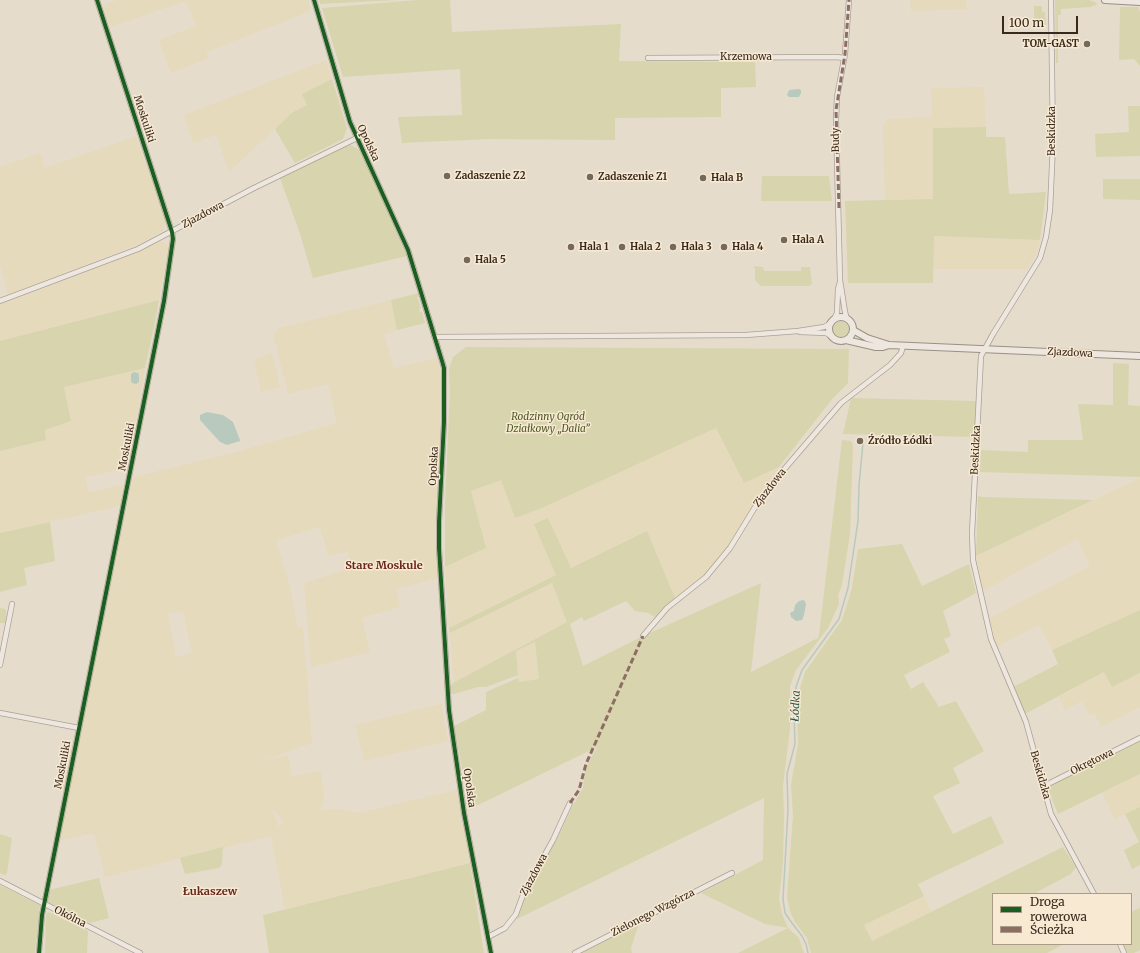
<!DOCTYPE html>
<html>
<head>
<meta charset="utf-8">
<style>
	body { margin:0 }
	#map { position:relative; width:1140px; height:953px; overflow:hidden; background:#e6dccc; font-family:Merriweather,serif }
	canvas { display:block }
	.legend { position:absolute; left:992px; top:893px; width:140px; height:52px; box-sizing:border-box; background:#f7e9d2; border:1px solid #ab9c8a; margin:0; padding:5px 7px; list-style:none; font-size:12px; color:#39291d }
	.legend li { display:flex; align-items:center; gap:8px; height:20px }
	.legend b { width:20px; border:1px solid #ab9c8a }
	.scale { position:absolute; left:1002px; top:16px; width:76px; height:18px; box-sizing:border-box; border:2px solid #39291d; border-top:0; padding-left:5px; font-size:12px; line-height:14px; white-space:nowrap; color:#39291d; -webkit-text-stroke:3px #f7e9d2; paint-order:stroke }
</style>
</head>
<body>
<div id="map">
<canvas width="1140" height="953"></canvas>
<ul class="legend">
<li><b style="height:5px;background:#1b5e20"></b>Droga rowerowa</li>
<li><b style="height:5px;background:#8d6e63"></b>Ścieżka</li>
</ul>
<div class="scale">100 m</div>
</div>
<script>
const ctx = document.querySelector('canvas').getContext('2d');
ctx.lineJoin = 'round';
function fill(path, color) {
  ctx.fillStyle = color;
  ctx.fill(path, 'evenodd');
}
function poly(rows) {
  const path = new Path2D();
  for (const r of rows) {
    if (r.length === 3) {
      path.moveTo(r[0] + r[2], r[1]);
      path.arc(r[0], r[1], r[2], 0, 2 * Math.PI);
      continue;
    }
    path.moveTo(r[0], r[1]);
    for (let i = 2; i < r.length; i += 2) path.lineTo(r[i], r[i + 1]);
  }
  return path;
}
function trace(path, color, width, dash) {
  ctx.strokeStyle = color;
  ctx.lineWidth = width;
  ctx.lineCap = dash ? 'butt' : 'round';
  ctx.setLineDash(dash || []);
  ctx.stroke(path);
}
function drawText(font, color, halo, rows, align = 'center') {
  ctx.font = font + ' Merriweather,serif';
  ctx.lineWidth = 3;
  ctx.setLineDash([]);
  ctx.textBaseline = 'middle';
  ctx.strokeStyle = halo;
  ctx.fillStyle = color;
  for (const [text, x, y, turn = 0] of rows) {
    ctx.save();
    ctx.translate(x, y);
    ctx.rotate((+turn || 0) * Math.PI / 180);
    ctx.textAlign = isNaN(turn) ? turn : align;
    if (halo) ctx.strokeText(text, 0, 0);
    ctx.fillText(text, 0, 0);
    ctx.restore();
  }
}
const farmland = poly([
	[117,0,308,0,311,11,206,52,209,58,171,73,159,40,196,26,186,1,110,27,103,5],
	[910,0,966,0,967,9,911,11],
	[326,60,332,79,303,94,307,105,293,112,229,172,216,135,193,143,184,115],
	[984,87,986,127,933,128,933,199,885,200,883,126,888,119,932,117,931,88],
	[136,136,166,221,163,231,136,245,8,295,0,264,0,167,40,153,45,168],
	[933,236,1040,240,1036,254,1027,269,933,269],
	[160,241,169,246,159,300,0,341,0,305,140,251],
	[391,300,397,330,384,334,394,368,437,358,441,376,438,504,438,578,396,589,400,607,362,618,370,652,311,667,304,583,351,568,348,552,328,555,320,527,276,540,290,587,298,629,303,628,312,743,258,762,288,755,292,776,321,771,324,799,321,810,339,809,357,813,457,790,470,863,285,909,271,836,105,877,94,833,59,841,133,477,232,453,337,423,328,384,288,394,273,334,279,328],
	[183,611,192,653,176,657,168,614],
	[272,808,281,818,283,824,278,827],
	[272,353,280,387,261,392,254,359],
	[145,368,139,405,127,468,85,477,89,493,124,484,120,506,0,533,0,451,46,440,45,430,71,421,64,387],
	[716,428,744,483,779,467,755,501,728,547,707,573,675,598,647,531,571,568,548,519,535,525,556,575,449,628,445,567,486,548,471,491,501,480,515,518,542,508],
	[1140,478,1140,610,1052,650,1039,625,996,647,990,618,1090,566,1077,539,987,589,984,590,981,586,976,556],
	[553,583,567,622,453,683,450,633],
	[535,642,539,679,519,682,516,651],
	[1105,672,1113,687,1140,673,1140,707,1101,727,1094,713,1089,715,1082,701,1065,710,1059,697],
	[441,704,448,741,364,761,355,725],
	[1140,774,1140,807,1115,819,1102,793],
	[924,896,932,912,872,941,864,925]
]);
const green = poly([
	[319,0,397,0,320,4],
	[417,0,450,0,452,32,621,24,619,61,755,62,756,87,721,88,721,117,615,118,615,140,488,139,402,143,398,117,462,115,460,69,343,77,322,8],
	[1055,0,1089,0,1097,3,1096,6,1094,5,1091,7,1061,9,1061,15,1058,15,1058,63,1056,63],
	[1034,6,1042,6,1042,12,1045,12,1046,25,1034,25],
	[1120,7,1138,7,1140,12,1140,66,1134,59,1119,60],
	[332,79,347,128,343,139,295,163,275,129,293,112,307,105,302,94],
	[1128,106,1140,106,1140,156,1096,157,1095,134,1129,132],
	[986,127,986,137,1005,137,1009,194,1046,192,1040,240,934,236,933,283,848,283,845,201,933,199,933,128],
	[349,144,358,149,363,156,407,256,313,278,300,234,280,178],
	[762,176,829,176,832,201,761,201],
	[1103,179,1140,179,1140,200,1103,199],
	[755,266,763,267,764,271,801,271,801,267,810,267,812,284,809,286,761,286,755,280,755,268,753,268],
	[419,293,420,296,417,297,421,308,419,309,420,312,422,312,425,323,397,330,391,300],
	[159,300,155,322,145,368,64,387,71,421,45,430,46,440,0,451,0,341],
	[841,329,8],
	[466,347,849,349,848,383,833,398,779,467,744,483,716,428,542,508,515,518,501,480,471,491,486,548,445,567,445,504,450,391,449,369,453,357],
	[1113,363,1129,364,1128,405,1140,406,1140,477,980,472,981,450,1028,452,1028,440,1083,440,1078,404,1113,405],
	[851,398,976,401,974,437,843,434],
	[842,440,851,441,853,445,850,534,842,585,838,595,839,604,828,628,796,670,790,686,790,729,783,786,784,816,783,862,779,899,782,914,788,928,799,938,804,953,738,953,788,928,765,924,701,893,763,860,764,798,515,920,532,881,557,839,572,807,583,788,585,770,597,747,470,809,454,726,486,710,486,692,518,678,519,682,539,679,535,642,516,651,518,675,486,687,478,687,454,694,451,694,450,687,453,683,567,622,552,583,450,633,449,628,556,575,534,524,548,518,571,568,647,531,675,598,655,617,648,613,635,611,626,601,584,621,582,617,570,624,583,666,643,636,761,583,751,672,818,638,819,635],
	[978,496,983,497,1093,500,976,556],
	[50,522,55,561,24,568,27,585,0,592,0,533],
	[902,544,922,586,969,564,976,593,943,611,951,636,944,639,950,652,904,675,911,689,923,682,939,707,956,701,984,751,953,768,960,783,933,796,953,834,991,816,1004,843,918,884,924,896,864,925,872,941,1063,847,1076,867,1071,874,1037,892,1038,894,993,894,993,944,1064,944,1047,953,811,953,807,938,795,922,790,911,787,897,793,816,791,785,798,744,797,716,800,688,805,672,842,620,852,588,858,549],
	[0,608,5,609,6,611,7,623,0,623],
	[1140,610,1140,673,1112,687,1104,672,1025,714,1013,687,1058,664,1052,650],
	[1140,739,1140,774,1058,814,1050,794,1048,787,1050,785],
	[1140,807,1140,865,1132,869,1124,850,1139,842,1125,814],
	[0,834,12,838,7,873,5,875,0,873],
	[223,847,222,864,219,868,185,874,180,858],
	[470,863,484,953,269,953,263,915],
	[99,878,109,918,90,923,48,902,47,899,49,890],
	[0,885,40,905,35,953,0,953],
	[1140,908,1140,950,1134,953,1127,953,1123,944,1131,944,1131,912],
	[48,912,88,931,87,953,45,953,46,915],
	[639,923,631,948,632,953,580,953]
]);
const water = poly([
	[799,89,801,90,801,93,799,97,789,97,787,95,789,90],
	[134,372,138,373,139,375,139,382,136,384,132,383,131,381,131,374],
	[207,412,223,415,233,422,240,440,240,441,227,445,220,442,200,420,200,415],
	[804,600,806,604,804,615,802,620,796,621,791,617,790,613,794,611,795,605,799,601]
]);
const stream = poly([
	[808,953,806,944,802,936,792,923,785,913,783,899,788,810,787,774,795,744,794,711,796,687,802,670,839,619,848,588,858,521,859,485,863,443]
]);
const street = poly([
	[314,0,350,122,408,250,442,361,444,368,444,422,439,522,439,548,449,710,464,813,491,953],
	[1051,0,1053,144,1050,210,1046,237,1040,258,993,334,981,356,972,533,973,560,991,639,1026,722,1051,814,1094,894],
	[648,58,836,57,844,58],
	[0,301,138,249,254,188,357,138],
	[834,319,837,313,838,289,840,282],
	[847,319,845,312,840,280,836,120,837,97,845,54,849,0],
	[800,332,826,333,831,336],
	[435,337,746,335,798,331,824,327,831,323],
	[643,636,667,608,706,577,730,548,757,504,781,473,841,403,890,365,901,353,903,346],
	[0,665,12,604],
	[0,713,79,728],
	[1044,786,1140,738],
	[0,881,140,953],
	[488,937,505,928,516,914,524,892,553,840,570,803],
	[1120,944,1124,953],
	[39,953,42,915,164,301,173,239,172,232,97,0],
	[575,953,732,873]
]);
const secondary = poly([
	[1105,0,1140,2],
	[841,329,12],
	[853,330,867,338,889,345],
	[846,340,876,347,883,347,889,345,1140,356]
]);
const quiet = poly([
	[839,208,836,110,845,54,849,0],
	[570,803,579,790,586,764,643,636]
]);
const cycleway = poly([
	[314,0,350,122,408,250,442,361,444,368,444,422,439,522,439,548,449,710,464,813,491,953],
	[39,953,42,915,164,301,173,239,172,232,97,0]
]);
const markers = [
	[1087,44,4,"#76685a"],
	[447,176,4,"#76685a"],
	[590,177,4,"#76685a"],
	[703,178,4,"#76685a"],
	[784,240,4,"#76685a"],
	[571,247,4,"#76685a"],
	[622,247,4,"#76685a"],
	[673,247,4,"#76685a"],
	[724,247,4,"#76685a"],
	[467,260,4,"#76685a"],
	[860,441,4,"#76685a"]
];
const poiNames = [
	["TOM-GAST",1079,44,"right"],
	["Zadaszenie Z2",455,176],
	["Zadaszenie Z1",598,177],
	["Hala B",711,178],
	["Hala A",792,240],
	["Hala 1",579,247],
	["Hala 2",630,247],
	["Hala 3",681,247],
	["Hala 4",732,247],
	["Hala 5",475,260],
	["Źródło Łódki",868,441]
];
const streetNames = [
	["Krzemowa",746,57],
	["Moskuliki",144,119,72],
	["Beskidzka",1052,131,-90],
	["Budy",836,140,-91],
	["Opolska",368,143,65],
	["Zjazdowa",203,215,-28],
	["Zjazdowa",1070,353,3],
	["Moskuliki",127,447,-79],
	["Beskidzka",976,450,-87],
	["Opolska",434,466,-87],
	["Zjazdowa",770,488,-52],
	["Okrętowa",1092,762,-26],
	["Moskuliki",63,765,-79],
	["Beskidzka",1040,775,74],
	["Opolska",469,788,82],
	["Zjazdowa",534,875,-62],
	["Zielonego Wzgórza",653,913,-27],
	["Okólna",70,917,27]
];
const parkNames = [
	["Rodzinny Ogród",548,417],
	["Działkowy „Dalia”",548,429]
];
const neighbourhoodNames = [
	["Stare Moskule",384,566],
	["Łukaszew",210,892]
];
const waterNames = [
	["Łódka",796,706,-88]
];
fill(farmland, '#e6dabc');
fill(green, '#d8d4ae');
fill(water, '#b8cabd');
trace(stream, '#b8cabd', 1.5);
trace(street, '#aba195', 6);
trace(secondary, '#9a9186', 8);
trace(street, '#ede7df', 4.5);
trace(secondary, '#ede7df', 6);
trace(quiet, '#8d6e63', 3, [6, 3]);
trace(cycleway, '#1b5e20', 4);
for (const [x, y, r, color] of markers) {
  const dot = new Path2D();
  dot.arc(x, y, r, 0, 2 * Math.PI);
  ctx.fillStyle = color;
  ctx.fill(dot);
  trace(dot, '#f7e9d2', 1.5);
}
drawText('bold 10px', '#39291d', '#f7e9d2', poiNames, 'left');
drawText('10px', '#39291d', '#f7e9d2', streetNames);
drawText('italic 10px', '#4d5723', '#f7e9d2', parkNames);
drawText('bold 11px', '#68251b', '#f7e9d2', neighbourhoodNames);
drawText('italic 11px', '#2c5a54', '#f7e9d2', waterNames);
</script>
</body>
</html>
